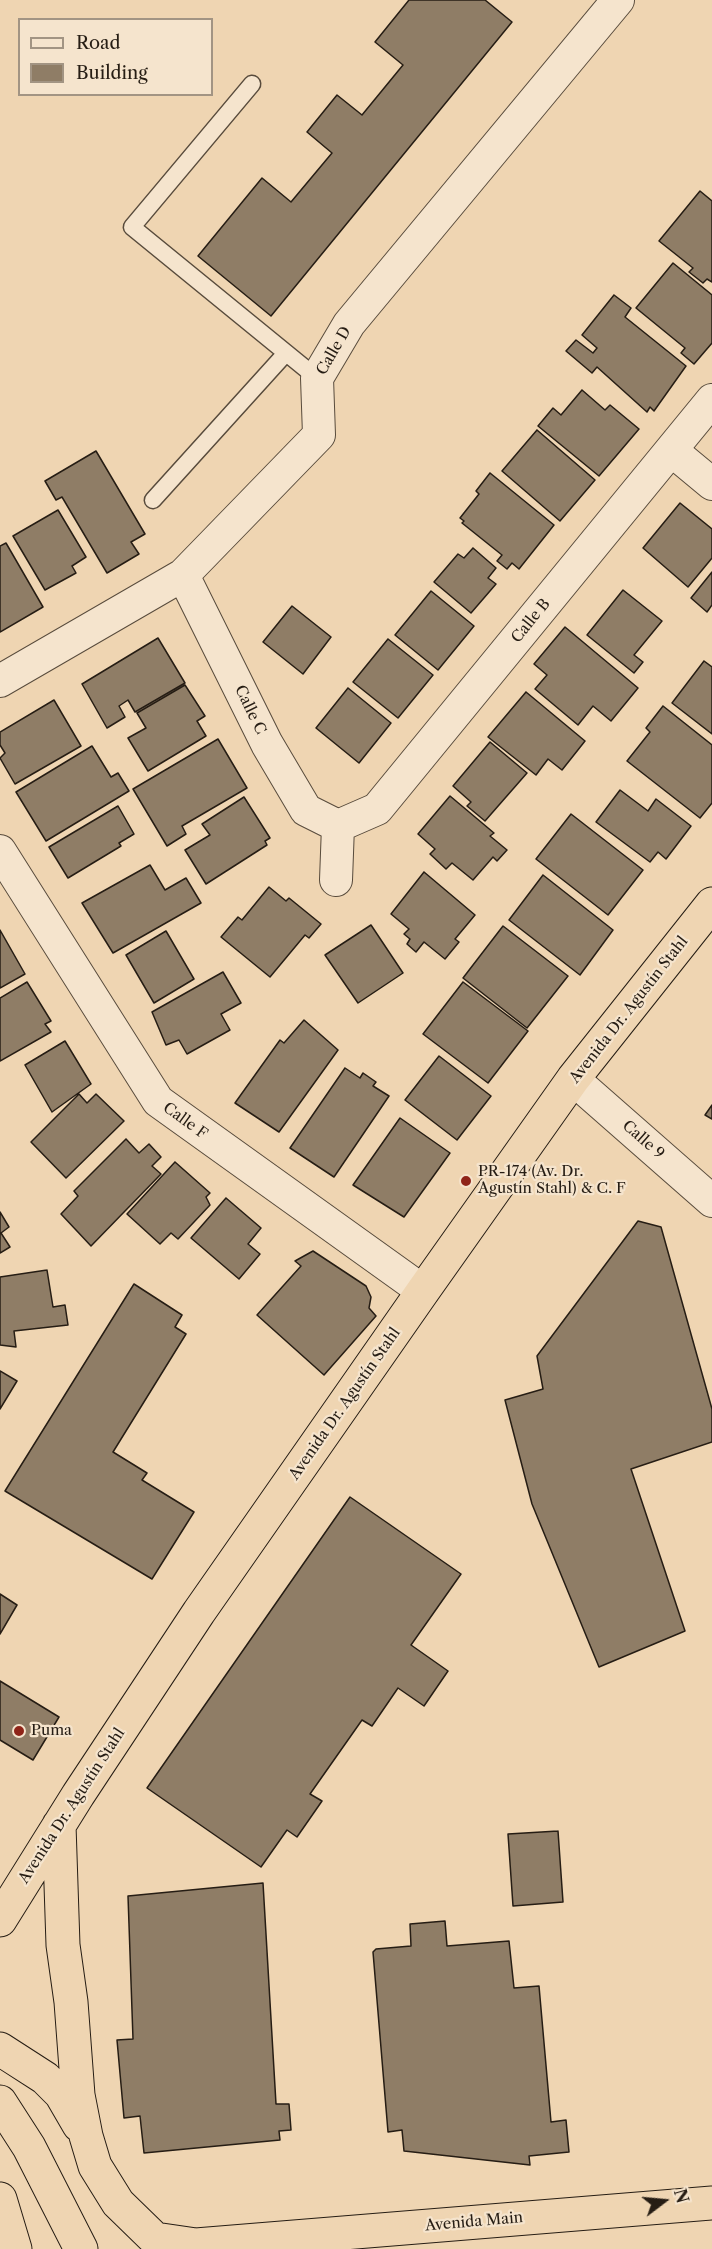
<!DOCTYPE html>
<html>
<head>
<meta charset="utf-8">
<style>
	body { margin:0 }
	#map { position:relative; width:712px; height:2249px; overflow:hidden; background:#efd5b2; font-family:"Libre Caslon Text",serif }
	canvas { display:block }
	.legend { position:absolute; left:18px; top:18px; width:195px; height:78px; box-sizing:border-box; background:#f5e4cd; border:2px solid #a29483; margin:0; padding:8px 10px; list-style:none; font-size:18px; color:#261d14 }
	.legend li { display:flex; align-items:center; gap:12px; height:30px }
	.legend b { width:30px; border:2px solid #a29483 }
	.north { position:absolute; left:634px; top:2171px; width:60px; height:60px; -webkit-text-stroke:4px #f5e4cd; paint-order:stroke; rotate:74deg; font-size:16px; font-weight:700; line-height:24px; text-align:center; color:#261d14 }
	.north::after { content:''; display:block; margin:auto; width:21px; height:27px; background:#261d14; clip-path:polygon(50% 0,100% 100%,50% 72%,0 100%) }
</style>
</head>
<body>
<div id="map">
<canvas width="712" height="2249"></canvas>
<ul class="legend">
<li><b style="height:8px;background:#f5e4cd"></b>Road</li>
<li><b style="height:16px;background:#8f7d66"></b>Building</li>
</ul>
<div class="north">N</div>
</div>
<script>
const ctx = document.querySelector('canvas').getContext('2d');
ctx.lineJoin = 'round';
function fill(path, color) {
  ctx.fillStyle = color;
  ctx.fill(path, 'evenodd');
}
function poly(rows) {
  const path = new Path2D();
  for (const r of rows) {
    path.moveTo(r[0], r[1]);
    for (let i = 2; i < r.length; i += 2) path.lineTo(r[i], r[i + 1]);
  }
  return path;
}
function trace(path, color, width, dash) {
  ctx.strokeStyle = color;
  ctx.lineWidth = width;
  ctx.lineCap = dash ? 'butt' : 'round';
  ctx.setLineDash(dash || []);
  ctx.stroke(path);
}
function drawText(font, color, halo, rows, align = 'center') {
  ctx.font = font + ' "Libre Caslon Text",serif';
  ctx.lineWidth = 4.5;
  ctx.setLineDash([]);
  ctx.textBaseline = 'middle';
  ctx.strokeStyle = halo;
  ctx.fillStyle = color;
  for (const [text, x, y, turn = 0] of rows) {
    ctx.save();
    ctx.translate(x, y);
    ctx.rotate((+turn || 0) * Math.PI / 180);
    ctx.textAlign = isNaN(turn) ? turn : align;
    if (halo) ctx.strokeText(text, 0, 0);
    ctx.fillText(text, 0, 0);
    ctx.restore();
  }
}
const building = poly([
	[409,0,485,0,512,22,271,316,198,256,262,178,291,202,332,153,307,132,337,95,362,115,403,65,375,42,409,0],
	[700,191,712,201,712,282,707,279,703,283,689,272,693,268,659,241,700,191],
	[673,263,712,295,712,343,694,364,681,353,685,348,636,308,673,263],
	[614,295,631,308,625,317,686,366,654,411,650,407,647,412,597,367,592,373,566,351,576,340,593,353,597,348,582,335,614,295],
	[582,390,605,410,610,405,639,429,599,476,538,426,553,408,561,415,582,390],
	[537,430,595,480,560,521,502,471,537,430],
	[96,451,145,534,131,542,139,554,107,573,62,497,56,500,45,481,96,451],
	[490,473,554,525,519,569,512,563,507,569,497,561,502,555,462,523,464,521,460,518,479,494,476,491,490,473],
	[680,503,712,529,712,558,688,587,643,548,680,503],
	[58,510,86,557,72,566,76,573,45,590,13,536,58,510],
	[6,543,43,607,0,632,0,546,6,543],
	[473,548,496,568,488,578,496,584,471,613,434,582,458,554,464,558,473,548],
	[712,572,712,605,707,612,691,598,712,572],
	[623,590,662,621,634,655,643,662,634,673,587,635,623,590],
	[431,591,474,626,438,670,395,635,431,591],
	[292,606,331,637,303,674,263,642,292,606],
	[565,627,638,688,611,721,593,706,578,725,535,689,547,675,534,664,565,627],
	[158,638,185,683,135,712,128,700,119,706,125,717,107,728,82,684,158,638],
	[388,639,433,675,398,718,353,682,388,639],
	[704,661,712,667,712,734,672,703,704,661],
	[185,685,205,716,197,721,206,736,148,771,128,738,146,728,137,713,185,685],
	[348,688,391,723,359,763,316,728,348,688],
	[526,692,585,741,562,770,548,759,536,775,488,737,526,692],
	[54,700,81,746,15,784,0,758,5,753,0,745,0,732,54,700],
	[663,706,712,745,712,803,700,818,627,761,650,732,646,728,663,706],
	[218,739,247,788,182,826,186,834,167,846,133,789,218,739],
	[490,742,527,773,485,821,467,806,471,802,453,786,490,742],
	[92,746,111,777,118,773,129,791,46,841,16,792,92,746],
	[620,790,648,811,656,799,691,826,666,859,658,852,650,862,596,822,620,790],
	[450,796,494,833,490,836,507,850,497,861,493,857,473,880,452,863,446,869,430,854,435,849,418,834,450,796],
	[244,797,270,838,265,841,267,845,206,884,185,850,210,835,202,824,244,797],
	[118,806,134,834,119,843,121,846,68,878,49,847,118,806],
	[571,814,643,870,608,915,536,859,571,814],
	[150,865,165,890,186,878,201,903,113,953,82,903,150,865],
	[424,872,475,915,455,939,459,942,445,959,424,942,416,952,407,944,410,939,404,934,409,929,391,914,424,872],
	[543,875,613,930,580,975,509,920,543,875],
	[269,887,286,901,289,898,321,924,309,938,305,935,270,977,221,937,238,917,242,920,269,887],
	[371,925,403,973,358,1003,325,955,371,925],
	[503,926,568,976,527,1028,463,978,503,926],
	[0,930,25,974,0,988,0,930],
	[166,931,194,979,154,1003,126,955,166,931],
	[223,972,241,1003,221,1014,230,1030,187,1054,179,1040,166,1045,152,1012,223,972],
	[27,982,51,1021,45,1024,51,1032,0,1061,0,998,27,982],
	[463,982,528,1031,488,1083,423,1034,463,982],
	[304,1020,338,1050,279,1132,235,1103,280,1040,284,1043,304,1020],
	[65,1041,91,1084,52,1112,25,1065,65,1041],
	[439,1056,491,1096,457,1140,405,1100,439,1056],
	[345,1068,360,1078,363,1073,376,1082,373,1086,389,1096,334,1177,290,1148,345,1068],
	[79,1094,87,1103,96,1094,124,1121,66,1178,31,1142,79,1094],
	[712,1105,712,1119,705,1115,712,1105],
	[400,1118,450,1153,404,1217,353,1185,400,1118],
	[126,1139,139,1153,149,1144,161,1157,152,1166,161,1174,91,1246,61,1214,78,1196,74,1191,126,1139],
	[175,1162,210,1193,206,1197,210,1205,178,1239,171,1233,160,1244,127,1214,175,1162],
	[226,1198,261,1228,248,1244,260,1254,239,1279,191,1238,226,1198],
	[0,1212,9,1227,1,1233,10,1247,0,1253,0,1212],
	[638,1221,661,1227,712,1409,712,1442,631,1469,685,1631,599,1667,532,1504,505,1400,543,1389,537,1356,638,1221],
	[313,1251,366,1286,371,1297,369,1308,376,1316,324,1375,257,1315,301,1266,295,1261,313,1251],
	[47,1270,53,1307,65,1305,68,1325,14,1331,16,1347,0,1345,0,1277,47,1270],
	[134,1284,182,1315,175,1327,186,1334,113,1452,147,1473,142,1480,194,1512,152,1579,5,1491,134,1284],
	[0,1371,17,1381,0,1409,0,1371],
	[350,1497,461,1574,411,1645,448,1671,424,1706,398,1688,372,1726,362,1720,310,1794,322,1801,297,1837,287,1830,261,1867,147,1788,350,1497],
	[0,1594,17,1605,0,1634,0,1594],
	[0,1681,59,1717,33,1760,0,1740,0,1681],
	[558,1831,563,1902,513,1906,508,1834,558,1831],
	[263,1883,276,2104,289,2104,291,2130,279,2131,280,2140,144,2153,140,2116,124,2118,117,2040,133,2039,128,1896,263,1883],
	[445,1921,447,1946,509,1941,514,1988,539,1986,551,2122,566,2120,569,2152,529,2156,530,2165,404,2151,402,2130,388,2132,373,1952,376,1949,411,1946,410,1924,445,1921]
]);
const service = poly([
	[252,84,132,227,317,378],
	[153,500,286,353]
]);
const minor = poly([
	[671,450,712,484],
	[183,575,267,744,306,810,338,826],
	[0,681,183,575,319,435,317,378,349,324,618,0],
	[338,826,377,809,712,400],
	[0,851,158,1101,423,1291],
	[336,880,338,826],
	[573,1079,712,1201]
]);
const trunk = poly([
	[59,1825,63,1945,71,2002,78,2095,86,2136,95,2166,118,2203,155,2239,196,2245,712,2203],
	[0,1920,78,1795,199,1612,423,1291,573,1079,712,904],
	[0,2049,45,2078,61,2094,79,2125],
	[0,2102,29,2147,81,2249],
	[0,2199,15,2249]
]);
const markers = [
	[466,1181,6,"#8f2418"],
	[19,1731,6,"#8f2418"]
];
const streetNames = [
	["Calle D",334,351,-60],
	["Calle B",531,621,-51],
	["Calle C",250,710,64],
	["Avenida Dr. Agustín Stahl",629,1010,-52],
	["Calle F",185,1121,36],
	["Calle 9",643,1140,41],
	["Avenida Dr. Agustín Stahl",345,1404,-55],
	["Avenida Dr. Agustín Stahl",72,1806,-57],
	["Avenida Main",474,2222,-5]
];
const poiNames = [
	["PR-174 (Av. Dr.",478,1172],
	["Agustín Stahl) & C. F",478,1189],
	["Puma",31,1731]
];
fill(building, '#8f7d66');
trace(building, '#261d14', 1.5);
trace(service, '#584b3c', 19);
trace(minor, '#584b3c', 34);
trace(trunk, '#261d14', 35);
trace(service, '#f5e4cd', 16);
trace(minor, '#f5e4cd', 32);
trace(trunk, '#efd5b2', 33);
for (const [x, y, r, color] of markers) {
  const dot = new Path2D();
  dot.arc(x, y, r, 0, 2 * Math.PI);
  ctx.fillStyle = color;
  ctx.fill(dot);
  trace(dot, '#f5e4cd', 2);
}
drawText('15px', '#261d14', '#f5e4cd', streetNames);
drawText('15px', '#261d14', '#f5e4cd', poiNames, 'left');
</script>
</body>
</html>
